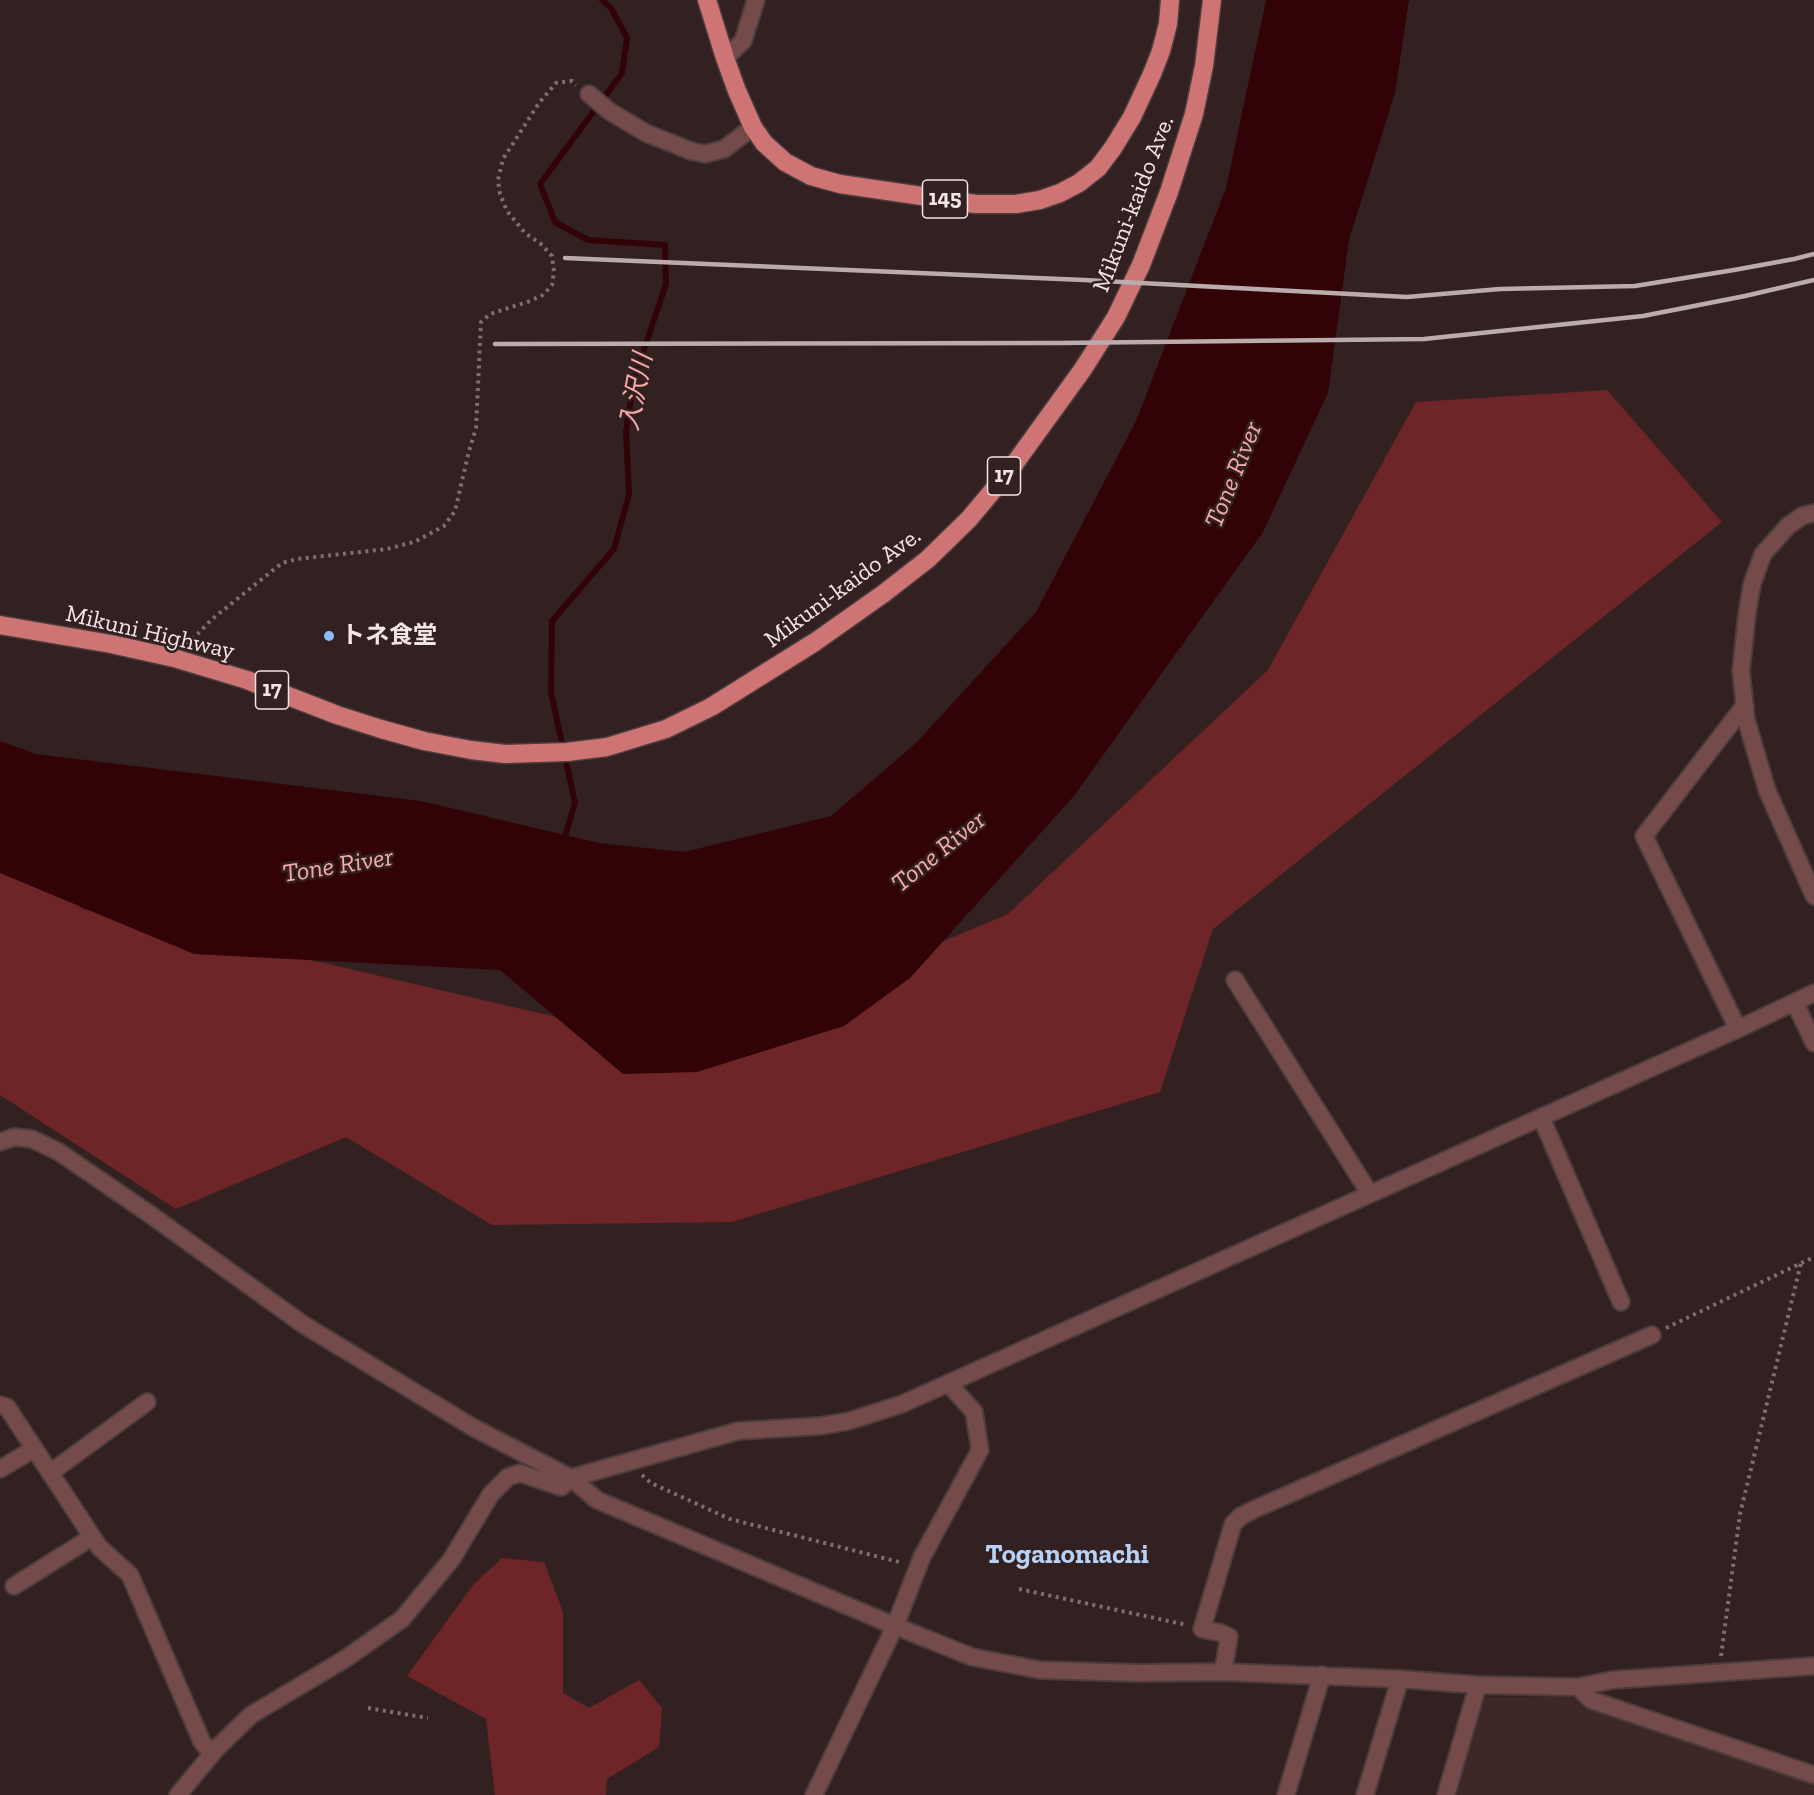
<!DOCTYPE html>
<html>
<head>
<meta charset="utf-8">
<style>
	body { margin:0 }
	canvas { display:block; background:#322120 }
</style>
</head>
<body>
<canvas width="1814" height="1795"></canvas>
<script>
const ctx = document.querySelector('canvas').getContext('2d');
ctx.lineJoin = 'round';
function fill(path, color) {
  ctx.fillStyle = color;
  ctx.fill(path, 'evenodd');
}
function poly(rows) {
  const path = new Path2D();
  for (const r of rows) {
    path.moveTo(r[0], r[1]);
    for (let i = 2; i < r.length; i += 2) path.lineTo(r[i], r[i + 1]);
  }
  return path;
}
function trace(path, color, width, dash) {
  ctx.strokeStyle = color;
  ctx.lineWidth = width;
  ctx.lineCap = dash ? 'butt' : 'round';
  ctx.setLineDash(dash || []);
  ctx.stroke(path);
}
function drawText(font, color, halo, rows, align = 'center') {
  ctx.font = font + ' "Zilla Slab","Noto Sans JP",serif';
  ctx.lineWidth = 5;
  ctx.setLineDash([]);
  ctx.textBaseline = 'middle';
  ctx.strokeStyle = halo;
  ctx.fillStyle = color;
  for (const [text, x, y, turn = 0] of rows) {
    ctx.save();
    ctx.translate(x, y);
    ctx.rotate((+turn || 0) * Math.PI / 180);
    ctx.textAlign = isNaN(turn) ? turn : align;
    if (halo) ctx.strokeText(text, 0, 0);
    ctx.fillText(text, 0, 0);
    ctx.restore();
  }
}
const built = poly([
	[1566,1696,1814,1781,1814,1795,1453,1795,1482,1698]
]);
const green = poly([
	[1607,390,1722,522,1213,929,1160,1092,732,1222,492,1225,346,1137,176,1209,0,1095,0,849,83,909,229,941,690,1048,1008,914,1268,670,1416,402],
	[502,1558,544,1562,563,1612,563,1693,589,1708,639,1680,662,1708,659,1747,607,1779,606,1795,495,1795,486,1719,407,1676,473,1585]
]);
const water = poly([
	[1266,0,1409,0,1395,93,1349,240,1328,393,1263,532,1074,796,910,978,844,1026,697,1072,623,1074,500,970,194,954,0,873,0,741,36,754,421,801,599,843,684,852,831,816,916,743,1036,612,1136,421,1226,188]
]);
const stream = poly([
	[563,843,575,803,551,692,552,621,614,549,629,494,626,431,634,379,666,284,665,245,588,240,555,222,540,184,622,73,627,38,611,8,602,0]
]);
const path = poly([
	[187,645,211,620,282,563,297,559,387,549,414,542,444,526,455,511,469,451,476,428,481,322,490,314,530,301,543,295,552,285,554,272,552,256,541,244,525,233,507,211,500,194,498,180,503,159,539,103,556,83,572,81,576,85],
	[1666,1328,1814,1257],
	[642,1475,651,1483,730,1519,903,1563],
	[1019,1589,1187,1625],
	[1721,1656,1740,1514,1801,1263],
	[368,1708,428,1718]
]);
const minor = poly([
	[725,58,743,41,756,0],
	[589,94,609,111,646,133,691,151,705,154,724,149,753,127],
	[1814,513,1802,516,1788,526,1763,554,1752,584,1747,614,1741,671,1746,719,1767,790,1814,896],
	[1235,980,1370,1194],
	[1795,1003,1814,1043],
	[1738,1029,1644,836,1745,705],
	[1541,1117,1621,1302],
	[0,1142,14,1137,32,1139,59,1152,148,1213,304,1325,474,1428,571,1478,738,1431,820,1426,849,1421,902,1404,1738,1029,1814,993],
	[0,1405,7,1407,99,1547,130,1575,202,1742,212,1754],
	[0,1469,34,1449],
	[50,1473,147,1402],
	[14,1586,92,1537],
	[1223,1672,1229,1637,1221,1633,1202,1629,1233,1524,1241,1516,1255,1509,1652,1335],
	[1578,1687,1591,1700,1814,1775],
	[178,1795,216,1749,251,1715,345,1659,402,1619,451,1560,491,1494,508,1477,520,1473,561,1487,571,1478,597,1500,895,1626,972,1657,1040,1670,1138,1673,1223,1672,1400,1679,1478,1685,1578,1687,1612,1680,1814,1666],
	[814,1795,895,1626,922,1557,980,1450,974,1412,948,1383],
	[1286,1795,1322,1675],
	[1365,1795,1400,1679],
	[1446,1795,1478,1685]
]);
const trunk = poly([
	[707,0,725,58,737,91,753,127,764,143,785,162,811,176,840,184,976,204,1016,204,1040,200,1060,193,1079,183,1098,168,1113,148,1132,117,1152,74,1161,51,1168,24,1170,0],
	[0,625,111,644,174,658,247,680,337,715,381,729,424,741,471,750,505,754,567,752,607,747,666,729,711,707,815,642,883,594,928,559,969,519,1010,470,1083,369,1116,317,1141,265,1169,192,1194,114,1204,66,1212,0]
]);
const rail = poly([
	[565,258,1084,280,1407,297,1500,289,1635,286,1734,270,1794,259,1814,254],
	[495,344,1058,343,1424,339,1643,316,1745,296,1814,280]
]);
const markers = [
	[329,636,6,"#8cb9fc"]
];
const shields = [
	[945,199,45],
	[1004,476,33],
	[272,690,33]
];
const shieldNames = [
	["145",945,199],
	["17",1004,476],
	["17",272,690]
];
const streetNames = [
	["Mikuni-kaido Ave.",1134,204,-69],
	["Mikuni-kaido Ave.",843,588,-36],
	["Mikuni Highway",150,633,13]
];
const poiNames = [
	["トネ食堂",341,636]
];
const waterNames = [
	["入沢川",637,392,-79],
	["Tone River",1234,475,-68],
	["Tone River",939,852,-39],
	["Tone River",338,866,-9]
];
const quarterNames = [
	["Toganomachi",1067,1555]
];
fill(built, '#3f2727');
fill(green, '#6d2528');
fill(water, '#310307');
trace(stream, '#310307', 6);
trace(minor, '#4d3c3c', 20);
trace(trunk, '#4d3c3c', 21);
trace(path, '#7e6f6e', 4, [3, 4.5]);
trace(minor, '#744b4a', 16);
trace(trunk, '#cf7474', 18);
trace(rail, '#baacac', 4.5);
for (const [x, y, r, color] of markers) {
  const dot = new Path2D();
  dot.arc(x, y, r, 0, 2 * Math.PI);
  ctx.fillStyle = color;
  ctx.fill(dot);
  trace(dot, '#322120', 2);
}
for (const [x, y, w] of shields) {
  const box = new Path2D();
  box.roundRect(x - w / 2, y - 19, w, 38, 4.5);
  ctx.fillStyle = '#322120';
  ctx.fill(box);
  trace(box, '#f2e5e5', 1.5);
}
drawText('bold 22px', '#f2e5e5', null, shieldNames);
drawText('24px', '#f2e5e5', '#322120', streetNames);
drawText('bold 24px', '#f2e5e5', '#322120', poiNames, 'left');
drawText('italic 26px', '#f6a9a7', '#322120', waterNames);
drawText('bold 27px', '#b8d1f7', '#322120', quarterNames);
</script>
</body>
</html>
